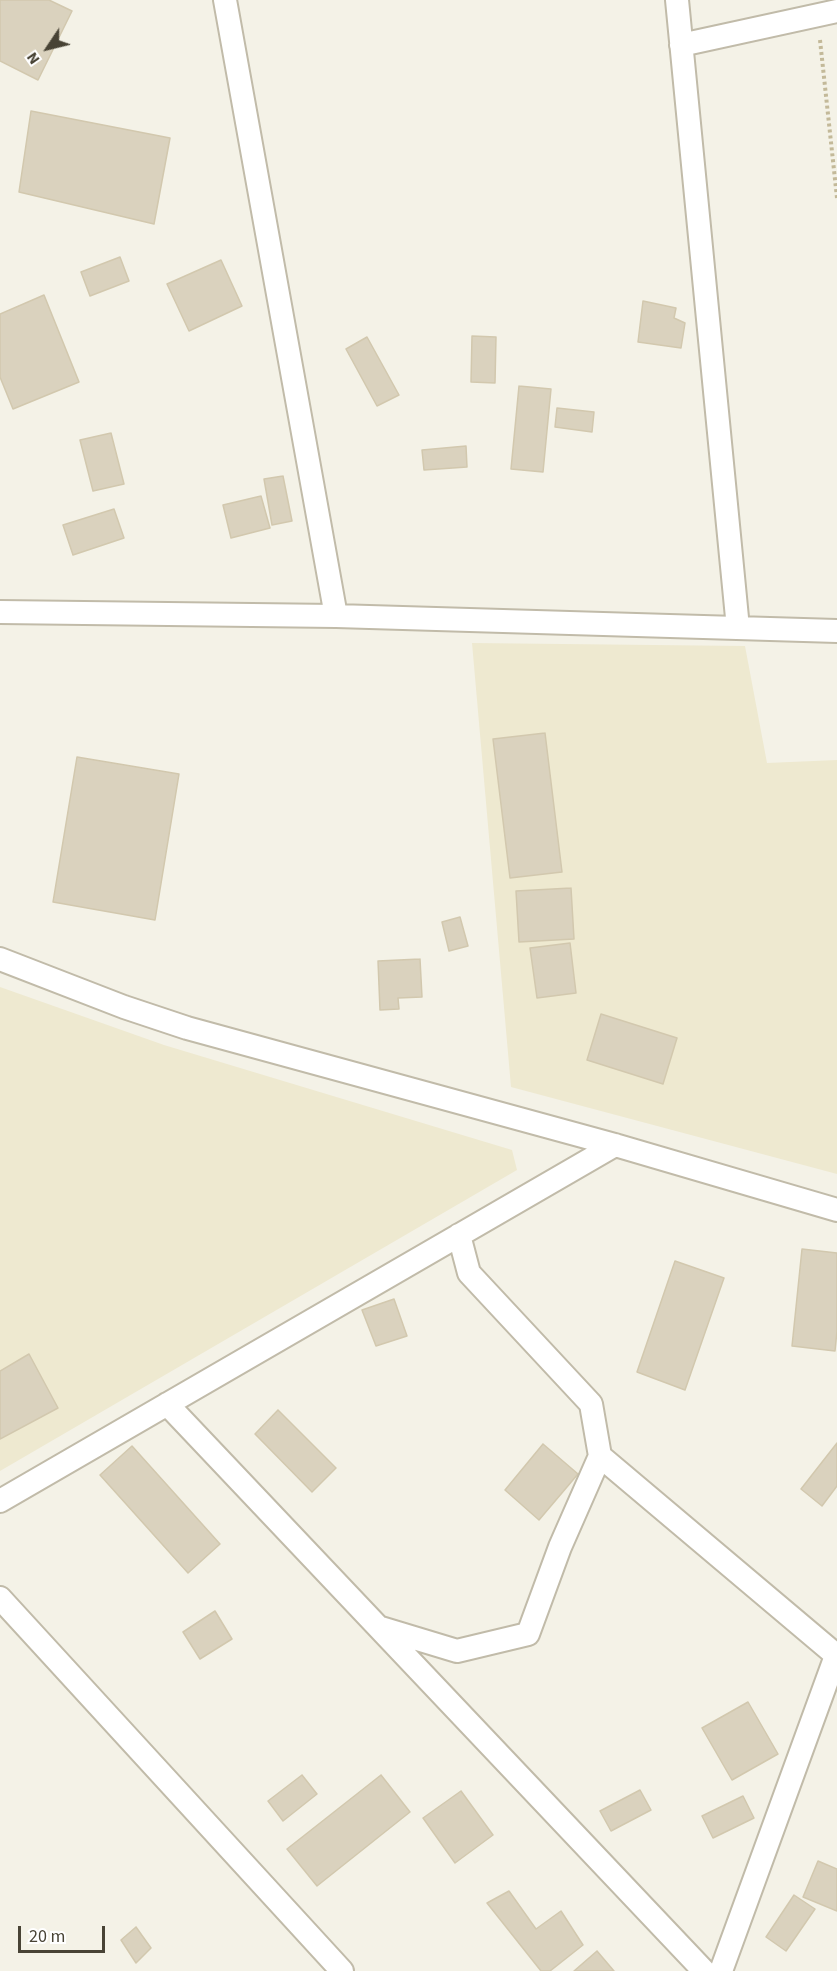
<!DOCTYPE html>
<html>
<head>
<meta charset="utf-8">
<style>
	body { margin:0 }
	#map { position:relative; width:837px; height:1971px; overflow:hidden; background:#f4f2e7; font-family:"Source Sans 3",sans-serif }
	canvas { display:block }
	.north { position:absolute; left:18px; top:18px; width:60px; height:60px; -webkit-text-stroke:4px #fff; paint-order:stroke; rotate:235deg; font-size:16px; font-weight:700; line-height:24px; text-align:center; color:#484335 }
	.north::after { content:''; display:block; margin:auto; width:21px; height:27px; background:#484335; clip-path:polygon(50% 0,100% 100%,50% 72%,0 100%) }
	.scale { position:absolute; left:18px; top:1926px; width:87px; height:27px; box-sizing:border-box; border:3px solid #484335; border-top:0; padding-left:8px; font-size:18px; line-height:21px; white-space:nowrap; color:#484335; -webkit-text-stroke:4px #fff; paint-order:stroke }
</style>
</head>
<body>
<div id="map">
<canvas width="837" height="1971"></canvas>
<div class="north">N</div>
<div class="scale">20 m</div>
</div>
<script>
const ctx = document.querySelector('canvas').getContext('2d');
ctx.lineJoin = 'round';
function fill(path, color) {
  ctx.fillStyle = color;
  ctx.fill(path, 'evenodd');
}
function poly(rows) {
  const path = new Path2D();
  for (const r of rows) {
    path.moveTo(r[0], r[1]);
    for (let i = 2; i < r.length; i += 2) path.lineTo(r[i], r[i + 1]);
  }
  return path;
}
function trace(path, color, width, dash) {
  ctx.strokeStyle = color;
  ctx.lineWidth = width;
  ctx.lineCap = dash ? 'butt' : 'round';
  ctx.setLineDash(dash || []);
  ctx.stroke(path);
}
const education = poly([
	[472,643,745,646,767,763,837,760,837,1174,511,1087],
	[0,987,164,1045,512,1150,517,1170,0,1471]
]);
const building = poly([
	[0,0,49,0,72,11,38,80,0,61,0,0],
	[31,111,170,138,154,224,19,192,31,111],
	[120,257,129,281,90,296,81,272,120,257],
	[221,260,242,306,189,331,167,284,221,260],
	[44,295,79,382,13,409,0,377,0,314,44,295],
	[643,301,676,308,674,318,685,323,681,348,638,342,643,301],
	[472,336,496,337,495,383,471,382,472,336],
	[367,337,399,395,377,406,346,349,367,337],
	[519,386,551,389,543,472,511,469,519,386],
	[557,408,594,412,592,432,555,427,557,408],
	[111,433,124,484,93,491,80,440,111,433],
	[466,446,467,467,424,470,422,450,466,446],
	[283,476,292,521,272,525,264,479,283,476],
	[261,496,270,528,231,538,223,505,261,496],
	[114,509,124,538,73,555,63,525,114,509],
	[545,733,562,872,510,878,493,739,545,733],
	[77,757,179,774,155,920,53,902,77,757],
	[571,888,574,939,519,942,516,891,571,888],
	[460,917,468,946,449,951,442,922,460,917],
	[570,943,576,993,537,998,530,948,570,943],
	[420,959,422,997,398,998,399,1009,380,1010,378,961,420,959],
	[601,1014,677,1038,663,1084,587,1060,601,1014],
	[802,1249,837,1253,837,1331,835,1351,792,1346,802,1249],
	[675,1261,724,1278,685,1390,637,1372,675,1261],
	[394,1299,407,1336,376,1346,362,1310,394,1299],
	[29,1354,58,1408,0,1439,0,1371,29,1354],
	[278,1410,336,1468,312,1492,255,1434,278,1410],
	[837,1443,837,1486,822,1506,801,1489,837,1443],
	[543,1444,578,1474,539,1520,505,1490,543,1444],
	[132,1446,220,1544,188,1573,100,1475,132,1446],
	[215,1611,232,1639,200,1659,183,1632,215,1611],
	[748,1702,778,1754,732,1780,702,1728,748,1702],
	[302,1775,317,1794,283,1821,268,1801,302,1775],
	[381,1775,410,1812,317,1886,287,1849,381,1775],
	[640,1790,651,1810,611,1831,600,1811,640,1790],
	[461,1791,493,1835,455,1863,423,1818,461,1791],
	[743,1796,754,1818,713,1838,702,1816,743,1796],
	[818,1861,837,1869,837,1911,803,1897,818,1861],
	[509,1891,536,1929,561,1911,583,1945,550,1971,541,1971,487,1903,509,1891],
	[794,1895,815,1909,786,1951,766,1937,794,1895],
	[136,1927,151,1948,136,1963,121,1940,136,1927],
	[597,1951,614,1971,574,1971,597,1951]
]);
const path = poly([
	[820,40,837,198]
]);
const street = poly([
	[225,0,336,616],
	[677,0,738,628],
	[681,45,837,11],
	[0,612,336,616,837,631],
	[0,959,124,1007,187,1028,615,1145,837,1210],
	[459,1235,469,1273,591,1404,600,1456,836,1655],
	[167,1404,704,1971],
	[0,1501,615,1145],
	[0,1598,342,1971],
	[381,1628,457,1651,528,1634,560,1547,600,1456],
	[721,1971,837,1653]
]);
fill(education, '#eee9d0');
fill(building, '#dad2be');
trace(building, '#d2c8ae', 1.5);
trace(street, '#c1bba9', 26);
trace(path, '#c3b999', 4, [3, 3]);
trace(street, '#fff', 22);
</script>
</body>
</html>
